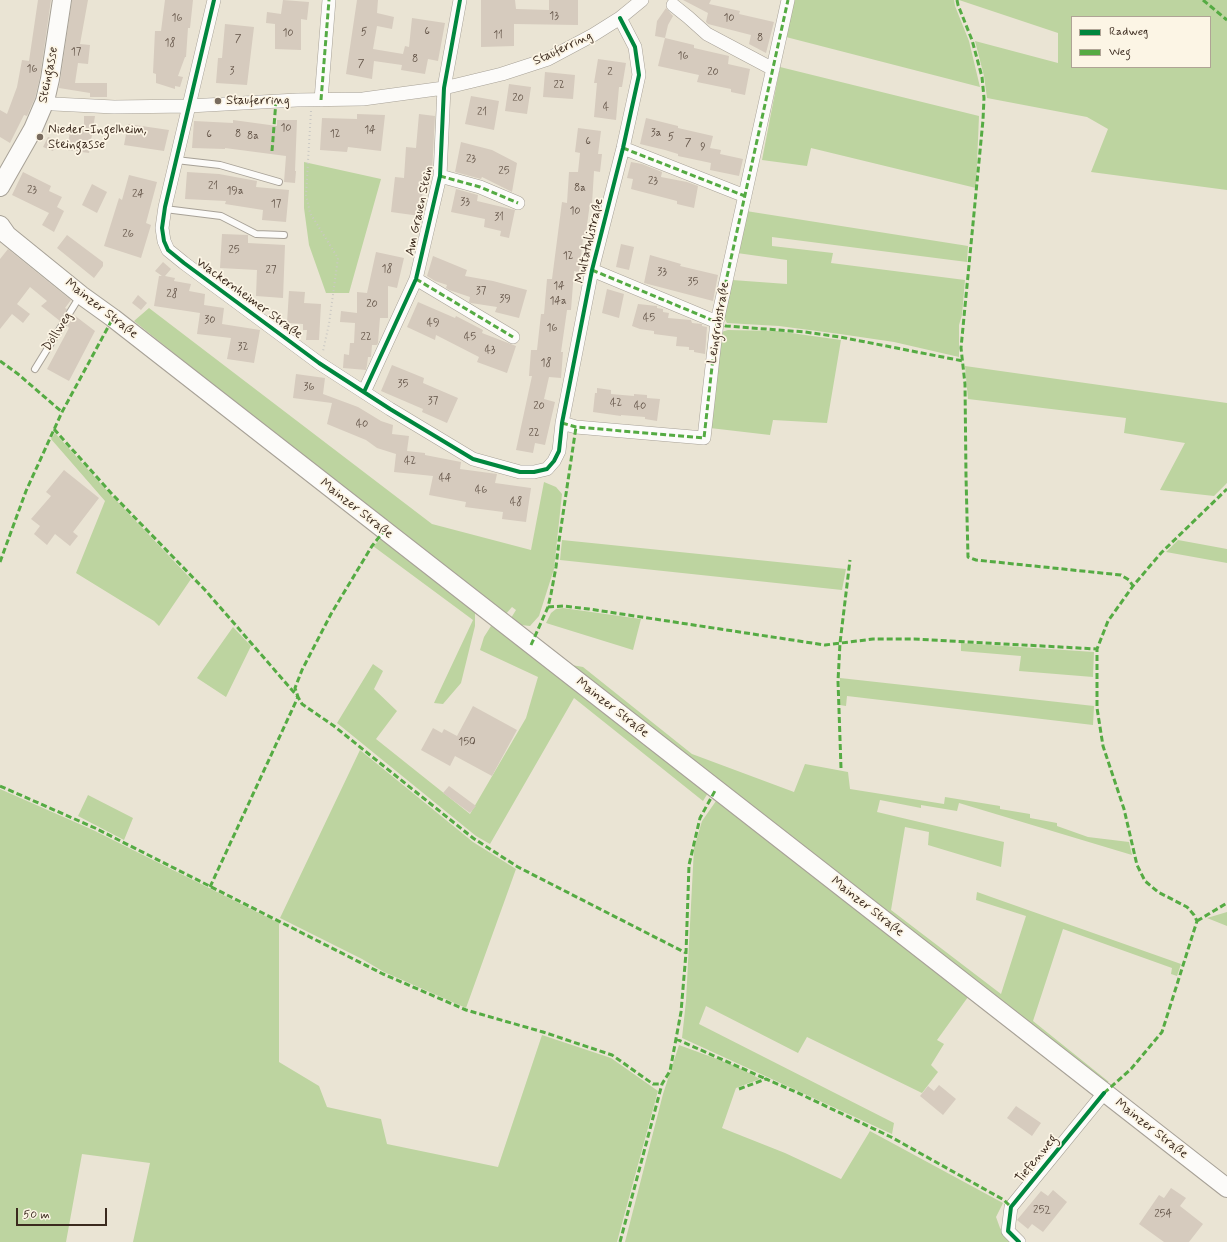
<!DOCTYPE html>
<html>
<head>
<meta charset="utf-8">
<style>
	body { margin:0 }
	#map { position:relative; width:1227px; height:1242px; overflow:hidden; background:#eae4d4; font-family:Mynerve,sans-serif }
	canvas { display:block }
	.legend { position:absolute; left:1071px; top:16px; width:140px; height:52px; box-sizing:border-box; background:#fcf5e5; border:1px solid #afa495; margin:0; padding:5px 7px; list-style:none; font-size:12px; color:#3b2a1e }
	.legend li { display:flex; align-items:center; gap:8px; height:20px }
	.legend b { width:20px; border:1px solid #afa495 }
	.scale { position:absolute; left:16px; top:1208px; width:91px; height:18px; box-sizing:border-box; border:2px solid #3b2a1e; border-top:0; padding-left:5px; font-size:12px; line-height:14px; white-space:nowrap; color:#3b2a1e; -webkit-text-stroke:3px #fcf5e5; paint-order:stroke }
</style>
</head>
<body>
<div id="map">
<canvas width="1227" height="1242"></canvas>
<ul class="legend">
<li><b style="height:5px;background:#00873e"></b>Radweg</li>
<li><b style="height:5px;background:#55ab43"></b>Weg</li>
</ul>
<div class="scale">50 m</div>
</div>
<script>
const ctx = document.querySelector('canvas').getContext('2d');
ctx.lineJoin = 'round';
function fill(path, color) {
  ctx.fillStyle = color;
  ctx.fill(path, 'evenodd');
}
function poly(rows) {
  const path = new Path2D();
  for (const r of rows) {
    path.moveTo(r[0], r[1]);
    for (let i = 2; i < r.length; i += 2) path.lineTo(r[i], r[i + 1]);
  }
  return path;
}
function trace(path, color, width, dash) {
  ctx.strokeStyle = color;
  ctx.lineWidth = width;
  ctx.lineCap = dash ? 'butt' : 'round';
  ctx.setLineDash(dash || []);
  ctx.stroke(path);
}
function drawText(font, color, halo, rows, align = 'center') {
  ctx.font = font + ' Mynerve,sans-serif';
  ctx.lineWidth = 3.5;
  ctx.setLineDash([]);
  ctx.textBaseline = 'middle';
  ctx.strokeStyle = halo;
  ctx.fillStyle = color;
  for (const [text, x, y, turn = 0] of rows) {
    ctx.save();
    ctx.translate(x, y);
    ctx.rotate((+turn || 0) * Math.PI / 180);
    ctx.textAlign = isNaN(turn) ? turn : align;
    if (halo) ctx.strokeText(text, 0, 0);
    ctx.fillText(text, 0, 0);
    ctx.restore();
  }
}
const green = poly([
	[793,0,954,0,955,6,969,41,980,87,786,37],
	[959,0,1227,0,1227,190,1091,172,1108,129,1087,117,987,98,984,76,975,41,1058,63,1058,33],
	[1072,17,1210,17,1210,67,1072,67],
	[780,67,979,116,976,188,811,148,807,166,762,160],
	[304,162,381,179,349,293,326,293,309,245,304,208],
	[746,211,968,246,967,262,772,237,772,246,833,253,831,263,965,280,962,315,959,325,959,357,894,342,840,334,779,326,727,323,723,316,732,280,787,284,787,260,737,253],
	[149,308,432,524,531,550,544,482,556,487,562,494,554,569,539,616,530,626,521,625,511,618,516,610,512,607,505,615,387,525,134,321],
	[728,330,777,331,841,340,827,423,773,420,770,435,710,428,721,332],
	[965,366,1227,403,1227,483,1214,496,1160,490,1185,443,1124,433,1126,418,968,399],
	[55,433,111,495,191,579,159,626,154,621,76,573,105,501,51,439],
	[381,539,475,611,475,626,461,683,443,704,434,703,473,620,373,546],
	[562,540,846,569,842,590,560,560],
	[1178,540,1227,549,1227,563,1166,552],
	[563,608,641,619,633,650,546,623,551,613,556,609],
	[491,626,495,627,546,668,708,793,703,801,574,698,490,844,476,836,337,723,373,664,383,671,374,689,397,711,376,739,470,814,526,718,538,677,480,650,484,637],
	[233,627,251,646,226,697,197,678],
	[961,643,1094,652,1093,677,1019,671,1021,656,961,651],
	[566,664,583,667,692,754,794,792,805,764,848,772,850,789,944,804,945,797,1000,806,1000,809,1030,814,1030,818,1057,823,1057,826,1088,837,1129,842,1132,855,959,803,957,811,921,805,921,808,880,800,877,812,1004,842,1001,867,928,845,929,832,905,827,891,910,1001,994,1026,916,976,900,977,892,1181,964,1177,976,1171,974,1172,968,1063,929,1033,1021,1109,1082,1102,1082],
	[840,678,1094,706,1093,725,847,696,846,706,840,705],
	[360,750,473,842,516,869,466,1008,384,972,362,959,280,918],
	[0,789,93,830,279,923,279,1062,319,1086,327,1107,381,1119,387,1144,498,1167,542,1035,611,1058,658,1091,617,1242,133,1242,150,1163,82,1154,66,1242,0,1242],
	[88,795,133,818,124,840,78,816],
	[716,801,968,997,937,1040,944,1044,931,1065,938,1072,922,1093,807,1037,798,1053,706,1006,699,1024,894,1123,892,1134,682,1038,686,1001,694,848,702,821],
	[1227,912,1227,926,1207,918],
	[679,1045,736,1066,760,1079,736,1088,722,1128,785,1153,841,1179,870,1131,1003,1203,996,1217,1000,1228,1012,1242,625,1242,663,1094]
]);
const building = poly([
	[38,0,51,0,40,77,35,98,27,116,24,115,10,143,0,137,0,110,7,114,17,87,22,60,29,61],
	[72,0,88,0,80,44,90,45,88,64,78,63,75,83,107,83,107,97,90,97,90,93,59,88],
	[165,0,193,0,190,28,188,28,186,57,185,57,178,76,183,77,180,87,175,86,175,89,156,83,156,74,153,73,155,31,161,31],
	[283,0,309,2,307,20,301,19,301,50,275,49,275,24,266,23,267,12,281,14],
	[357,0,378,0,377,13,394,17,392,29,377,26,373,49,403,54,405,46,409,47,412,18,445,23,438,61,428,59,425,74,401,70,402,65,374,61,372,79,346,74],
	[481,0,515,0,516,9,549,10,549,0,578,0,578,25,514,24,514,46,481,47],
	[683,0,711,0,709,4,740,11,739,14,774,22,766,53,749,44,751,35,708,24,706,22,708,13],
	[666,8,673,16,668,25,665,38,655,36,657,21],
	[225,24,254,27,247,85,216,83,218,58,222,58],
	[665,38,694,45,694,48,729,56,728,64,750,69,745,95,731,92,731,89,697,82,699,75,658,66],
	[598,59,626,63,622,87,619,87,616,120,594,117,597,83,594,83],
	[545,72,575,75,573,99,543,97],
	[509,84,531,87,527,114,505,111],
	[471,96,499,101,494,130,465,124],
	[357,114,385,115,381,151,348,147,347,152,320,150,322,118,357,119],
	[419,114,435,116,432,173,425,173,420,216,391,212,395,177,404,178,406,147,416,148],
	[84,116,95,116,89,153,67,150,71,125,84,127],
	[646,118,678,126,678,128,713,136,710,148,721,150,720,154,743,159,739,176,710,170,711,163,678,156,678,154,665,150,640,144],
	[233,120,277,126,277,120,297,120,295,171,296,171,295,183,284,182,286,156,225,148,225,149,192,148,194,121,233,123],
	[128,124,169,130,164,151,124,145],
	[578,128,601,131,598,154,602,154,600,172,594,171,592,204,590,203,585,240,583,239,579,272,574,271,571,310,567,310,561,352,563,352,561,378,549,377,544,399,555,402,545,445,535,443,533,453,516,450,532,376,529,376,531,350,537,350,541,314,544,314,547,279,552,279,562,202,567,203,569,172,578,172,580,153,575,152],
	[48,137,58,141,53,151,43,147],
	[461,142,492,150,517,163,512,192,482,177,481,179,455,172],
	[631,162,642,164,662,172,661,177,687,182,698,186,694,208,677,204,677,201,631,189,633,179,627,178],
	[23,172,51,186,49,191,62,197,57,207,64,211,54,232,42,225,49,213,12,195],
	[187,172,219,174,257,181,256,187,289,190,286,222,262,220,263,210,225,204,226,201,185,199],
	[129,175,157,182,146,223,151,225,141,258,104,246,119,198,122,200],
	[92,184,107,192,97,213,82,205],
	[456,189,478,195,477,201,515,210,509,238,500,236,501,231,484,227,485,219,451,212],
	[222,234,248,235,248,243,285,245,283,298,256,296,257,270,220,268],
	[67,235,103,262,103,266,94,278,57,248],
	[621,244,634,247,629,270,616,267],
	[8,249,71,300,65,308,67,309,60,321,41,306,47,301,30,287,17,304,30,314,23,323,12,314,0,329,0,259],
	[376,252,404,258,397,288,388,286,388,318,380,318,378,343,377,345,372,345,371,357,368,357,367,365,366,370,343,368,344,354,349,355,350,343,354,343,355,323,340,322,341,311,357,313,357,292,367,293],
	[650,255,681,264,680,266,718,275,713,301,644,283],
	[433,256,467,270,465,276,493,281,527,290,519,318,495,312,497,307,471,303,469,302,470,297,449,290,446,288,447,285,435,281,427,276],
	[163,262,171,269,165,276,175,278,174,281,191,284,189,291,205,294,204,305,224,308,222,324,260,330,254,363,227,359,231,338,197,334,200,313,154,306,159,276,162,276,155,271],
	[607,289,624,294,619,318,602,313],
	[289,291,305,292,304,303,321,304,319,340,306,340,307,330,303,330,303,324,287,323],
	[138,295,147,303,141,310,132,303],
	[418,302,455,318,456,316,483,330,482,333,516,346,507,373,477,362,479,357,436,335,435,340,407,327],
	[638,304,657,306,657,308,663,309,663,312,669,313,668,318,691,320,692,323,702,324,702,326,707,327,705,354,694,352,694,350,689,350,689,347,676,346,677,337,654,334,654,331,640,329,632,326],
	[74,315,95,331,69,381,47,369,69,328,67,326],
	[392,365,424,378,423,383,458,398,447,423,422,412,423,409,381,391],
	[296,374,325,378,323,394,358,407,381,421,393,425,392,434,409,436,407,451,425,453,425,455,461,462,460,469,497,474,495,483,531,488,526,522,502,519,503,512,465,507,466,502,429,495,433,476,394,472,396,454,377,448,366,440,327,424,332,403,293,398],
	[597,388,611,390,611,394,634,396,634,394,647,395,647,398,660,399,657,421,645,419,645,417,621,415,621,416,593,412,595,393,597,393],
	[64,470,99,498,73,532,78,536,70,546,55,534,47,545,34,534,40,526,31,519,51,496,46,492],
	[473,706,517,730,492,776,455,756,450,766,421,750,433,728,442,733,444,729,457,736],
	[449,786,476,806,470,813,443,793],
	[939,1085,956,1099,943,1115,920,1096,928,1086,934,1091],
	[1016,1106,1041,1123,1032,1136,1007,1118],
	[1171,1188,1186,1198,1180,1206,1203,1224,1189,1242,1164,1242,1139,1224,1159,1195,1164,1198],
	[1053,1190,1067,1202,1043,1232,1032,1224,1028,1229,1017,1220,1041,1191,1048,1196]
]);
const path = poly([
	[311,111,306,195,310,213,338,258,329,324,323,351]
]);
const service = poly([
	[176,160,220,165,279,182],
	[165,209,221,216,256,234,284,235],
	[35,369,80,296]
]);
const minor = poly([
	[214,0,165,207,162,228,164,241,168,250,184,263,319,363,390,409,473,459,520,472,534,472,547,469,554,461,559,451,562,423,592,270,623,148,639,75,635,47,620,18],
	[673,5,688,17,707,34,773,69],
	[321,100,329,0],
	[45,101,54,104,114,107,189,106,297,100,363,99,444,88,502,74,548,59,593,35,620,18,642,0],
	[623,148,745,196],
	[440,176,480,187,518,203],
	[592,270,717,322],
	[416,279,513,337],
	[364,392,416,279,440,176,444,88,460,0],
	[562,423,576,427,704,438,717,322,788,0],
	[1019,1242,1008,1231,1011,1207,1104,1093]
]);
const secondary = poly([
	[0,187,33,129,45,101,50,79,62,0],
	[0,225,7,235,81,295,113,318,1227,1188]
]);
const quiet = poly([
	[957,0,958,5,972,40,982,77,984,98,983,120,961,348,965,384,966,476,968,557,976,560,1121,575,1129,580,1133,586],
	[1203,0,1227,20],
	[321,100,329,0],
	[623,148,745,196],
	[272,151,276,101],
	[440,176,480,187,518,203],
	[592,270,726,326,805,332,840,337,963,361],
	[416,279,513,337],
	[0,361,18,374,62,412],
	[562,423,576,427,704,438,717,322,788,0],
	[54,429,112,494,206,591,298,697,302,704,334,726,473,838,518,867,686,953],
	[0,562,26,491,62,412,113,318],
	[548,607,563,606,589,609,825,645,873,639,914,639,1097,649],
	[531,645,548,607,551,594,556,567,559,541,576,427],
	[841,768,838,681,840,643,850,560],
	[0,786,95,828,383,974,466,1010,543,1032,612,1055,653,1084,662,1084],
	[210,887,298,697,295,688,302,670,331,614,372,546,384,531],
	[1197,921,1227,903],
	[676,1039,766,1079],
	[739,1089,766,1079,796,1092,891,1137,1004,1200,1011,1207],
	[1104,1093,1131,1069,1162,1032,1197,921,1194,915,1187,907,1158,892,1145,881,1137,865,1124,809,1103,746,1097,708,1097,649,1108,621,1133,586,1161,553,1227,489],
	[620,1242,662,1084,670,1071,681,1012,686,953,689,865,700,818,716,789]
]);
const cycleway = poly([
	[214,0,165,207,162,228,164,241,168,250,184,263,319,363,390,409,473,459,520,472,534,472,547,469,554,461,559,451,562,423,592,270,623,148,639,75,635,47,620,18],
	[364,392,416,279,440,176,444,88,460,0],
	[1019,1242,1008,1231,1011,1207,1104,1093]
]);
const markers = [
	[218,101,4,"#786b5e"],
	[40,137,4,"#786b5e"]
];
const numberNames = [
	["13",554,17],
	["16",177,19],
	["10",729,19],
	["6",427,32],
	["5",364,33],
	["10",288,34],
	["11",498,36],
	["8",760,39],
	["7",238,40],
	["18",170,44],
	["17",76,53],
	["16",683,57],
	["8",415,60],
	["7",361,65],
	["16",32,70],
	["3",232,72],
	["2",610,73],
	["20",713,73],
	["22",559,86],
	["20",518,99],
	["4",606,108],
	["21",482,113],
	["10",286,129],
	["14",370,131],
	["3a",656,134],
	["6",209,135],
	["8",238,135],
	["12",335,135],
	["8a",253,137],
	["5",671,138],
	["6",588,142],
	["7",688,144],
	["9",703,148],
	["23",471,160],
	["25",504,172],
	["23",653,182],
	["21",213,187],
	["8a",580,189],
	["23",32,191],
	["19a",235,192],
	["24",138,195],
	["33",465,203],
	["17",276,205],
	["10",575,212],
	["31",499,218],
	["26",128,235],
	["25",234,251],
	["12",568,257],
	["18",387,270],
	["27",271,271],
	["33",662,273],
	["35",693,283],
	["14",559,287],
	["37",481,292],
	["28",172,295],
	["39",505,300],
	["14a",558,302],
	["20",372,305],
	["45",649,319],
	["30",210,321],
	["49",433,324],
	["16",552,329],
	["22",366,338],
	["45",470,338],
	["32",243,348],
	["43",490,351],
	["18",546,364],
	["35",403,385],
	["36",309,388],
	["37",433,402],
	["42",616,404],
	["20",539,407],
	["40",640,407],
	["40",362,425],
	["22",534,434],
	["42",410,462],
	["44",445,479],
	["46",481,491],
	["48",516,503],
	["150",467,743],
	["252",1042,1211],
	["254",1163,1215]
];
const streetNames = [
	["Stauferring",563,49,-25],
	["Steingasse",49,75,-79],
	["Am Grauen Stein",420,211,-78],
	["Multatulistraße",590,241,-77],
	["Wackernheimer Straße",249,299,36],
	["Mainzer Straße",101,309,38],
	["Leingrubstraße",719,323,-81],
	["Döllweg",58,332,-58],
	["Mainzer Straße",356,509,38],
	["Mainzer Straße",612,708,38],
	["Mainzer Straße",867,907,38],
	["Mainzer Straße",1151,1129,38],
	["Tiefenweg",1037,1159,-51]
];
const poiNames = [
	["Stauferring",226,101],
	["Nieder-Ingelheim,",48,130],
	["Steingasse",48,145]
];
fill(green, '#bdd4a0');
fill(building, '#d6cbbe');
trace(service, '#a7a197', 8);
trace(minor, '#a7a197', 14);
trace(secondary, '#a7a197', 20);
trace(path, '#cbc9c4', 2, [1, 3]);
trace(service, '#fcfbf9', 6);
trace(minor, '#fcfbf9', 13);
trace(secondary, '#fcfbf9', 18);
trace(quiet, '#55ab43', 3, [6, 3]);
trace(cycleway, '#00873e', 4);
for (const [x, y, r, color] of markers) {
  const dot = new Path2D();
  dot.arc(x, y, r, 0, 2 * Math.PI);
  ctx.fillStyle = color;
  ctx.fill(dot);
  trace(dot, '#fcf5e5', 1.5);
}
drawText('11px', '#625347', null, numberNames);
drawText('13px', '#3b2a1e', '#fcf5e5', streetNames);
drawText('13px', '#3b2a1e', '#fcf5e5', poiNames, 'left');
</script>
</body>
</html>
